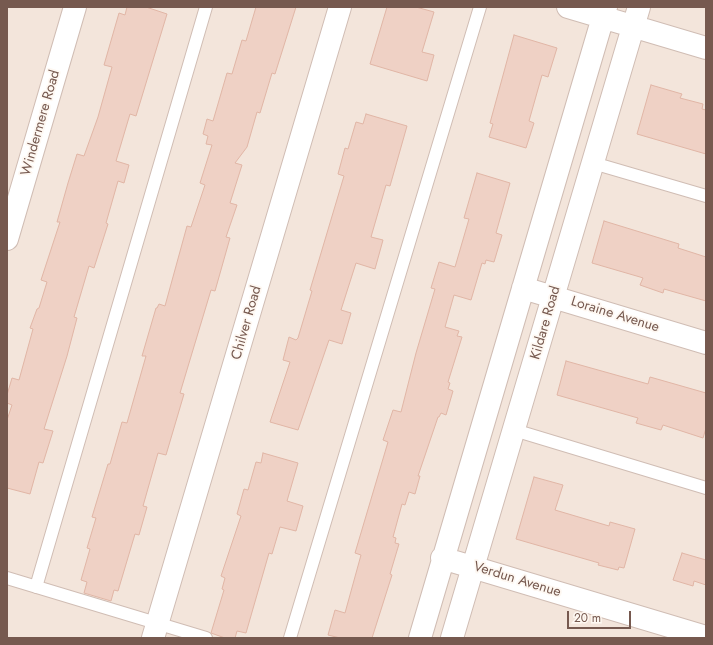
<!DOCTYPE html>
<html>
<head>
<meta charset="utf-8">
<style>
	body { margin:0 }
	#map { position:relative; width:713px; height:645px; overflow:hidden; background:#fcf4ec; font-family:Jost,sans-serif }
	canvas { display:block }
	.frame { position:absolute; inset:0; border:8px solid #76594f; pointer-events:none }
	.scale { position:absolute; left:567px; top:611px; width:64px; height:18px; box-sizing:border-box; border:2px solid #76594f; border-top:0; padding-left:5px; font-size:12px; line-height:14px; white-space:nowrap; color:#76594f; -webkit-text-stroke:3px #fef8f2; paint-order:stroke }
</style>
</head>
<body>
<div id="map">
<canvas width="713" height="645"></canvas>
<div class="frame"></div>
<div class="scale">20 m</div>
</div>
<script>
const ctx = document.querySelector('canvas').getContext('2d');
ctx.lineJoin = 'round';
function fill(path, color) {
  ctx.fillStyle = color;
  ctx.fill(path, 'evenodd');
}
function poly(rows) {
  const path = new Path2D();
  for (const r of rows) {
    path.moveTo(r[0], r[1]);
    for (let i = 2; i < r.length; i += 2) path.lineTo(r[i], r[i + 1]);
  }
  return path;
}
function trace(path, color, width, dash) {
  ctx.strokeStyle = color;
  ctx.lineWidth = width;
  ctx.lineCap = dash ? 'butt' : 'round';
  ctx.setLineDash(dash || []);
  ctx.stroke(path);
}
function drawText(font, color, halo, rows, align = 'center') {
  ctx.font = font + ' Jost,sans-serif';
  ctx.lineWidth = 3.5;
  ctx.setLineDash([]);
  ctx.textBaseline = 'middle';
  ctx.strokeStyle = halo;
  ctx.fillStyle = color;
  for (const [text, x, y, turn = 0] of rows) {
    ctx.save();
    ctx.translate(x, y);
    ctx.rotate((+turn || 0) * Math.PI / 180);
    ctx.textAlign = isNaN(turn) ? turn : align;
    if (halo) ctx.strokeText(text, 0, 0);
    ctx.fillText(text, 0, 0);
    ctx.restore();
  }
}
const residential = poly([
	[7,7,706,7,706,638,7,638]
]);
const building = poly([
	[127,7,146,7,167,14,136,116,130,114,116,161,129,165,124,183,118,181,106,223,108,224,94,268,89,266,74,317,77,318,67,356,44,429,53,431,43,463,39,462,30,494,7,488,7,420,12,405,7,403,7,395,12,378,19,380,33,329,30,328,37,309,39,308,47,282,41,280,60,222,57,222,68,183,77,154,84,156,98,117,112,67,104,65,119,13,125,15,127,7],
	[256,7,296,7,275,74,272,73,260,113,257,112,247,147,235,163,242,165,230,203,237,205,226,237,230,238,215,291,211,290,180,393,184,394,166,455,158,453,143,506,147,507,139,535,135,534,118,591,114,590,111,601,84,593,87,582,81,580,90,549,87,548,96,518,92,517,108,464,110,464,122,422,127,423,146,356,142,356,156,308,157,308,159,304,165,306,187,226,191,227,205,185,200,183,212,145,206,144,208,136,203,134,207,119,213,121,227,73,232,74,242,40,246,41,256,7],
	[387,7,416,7,434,12,422,52,434,55,427,81,370,64,387,7],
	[514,35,557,48,548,77,542,75,529,121,534,123,526,148,489,137,493,124,490,123,514,35],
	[651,85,682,94,680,98,703,104,702,109,706,110,706,154,637,134,651,85],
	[366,114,407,126,390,186,386,185,371,237,383,240,375,269,356,263,341,310,351,313,342,344,329,340,298,430,270,422,290,362,283,360,289,337,296,340,298,338,312,291,310,290,344,176,338,174,345,148,348,149,356,122,363,124,366,114],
	[477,173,510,183,496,233,502,235,494,262,486,260,485,264,482,263,471,300,454,295,445,327,459,331,457,336,462,337,448,382,450,383,448,389,453,391,446,415,441,413,439,417,438,417,418,476,420,476,415,494,409,492,405,505,402,504,393,537,396,538,395,543,399,544,390,574,392,575,372,638,340,638,328,635,335,610,345,613,361,555,355,553,388,442,383,440,393,410,401,412,416,353,435,289,431,288,439,262,455,267,469,219,464,218,477,173],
	[604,221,679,244,678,248,706,257,706,301,664,289,663,293,640,285,643,278,640,277,592,263,604,221],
	[566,361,648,384,650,377,706,393,706,428,703,438,663,425,661,430,636,423,638,418,557,395,566,361],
	[263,453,298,463,287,501,303,506,296,531,280,527,272,554,269,553,246,633,237,631,235,638,225,638,211,633,224,590,222,589,225,578,221,576,241,516,237,514,244,489,248,490,256,462,261,463,263,453],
	[534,477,563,485,555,510,609,526,610,522,635,529,624,568,619,567,618,570,598,565,599,563,516,539,534,477],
	[682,553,706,560,706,585,694,581,693,586,673,580,682,553]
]);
const service = poly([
	[593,163,706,196],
	[514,430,706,488],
	[7,578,206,638],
	[36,587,206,7],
	[290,638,480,7]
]);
const minor = poly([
	[568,7,706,48],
	[7,239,75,7],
	[523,288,706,343],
	[442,558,706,637],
	[153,638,340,7],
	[420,638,606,7],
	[452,638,639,7]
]);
const streetNames = [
	["Windermere Road",41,123,-74],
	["Loraine Avenue",615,315,17],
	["Chilver Road",247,323,-74],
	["Kildare Road",546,323,-74],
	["Verdun Avenue",517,580,17]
];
fill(residential, '#f3e5db');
fill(building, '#efd1c5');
trace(building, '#e1b6a6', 1);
trace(service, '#d0bdb4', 14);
trace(minor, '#d0bdb4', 24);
trace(service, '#fff', 12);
trace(minor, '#fff', 22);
drawText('14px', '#76594f', '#fef8f2', streetNames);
</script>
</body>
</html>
